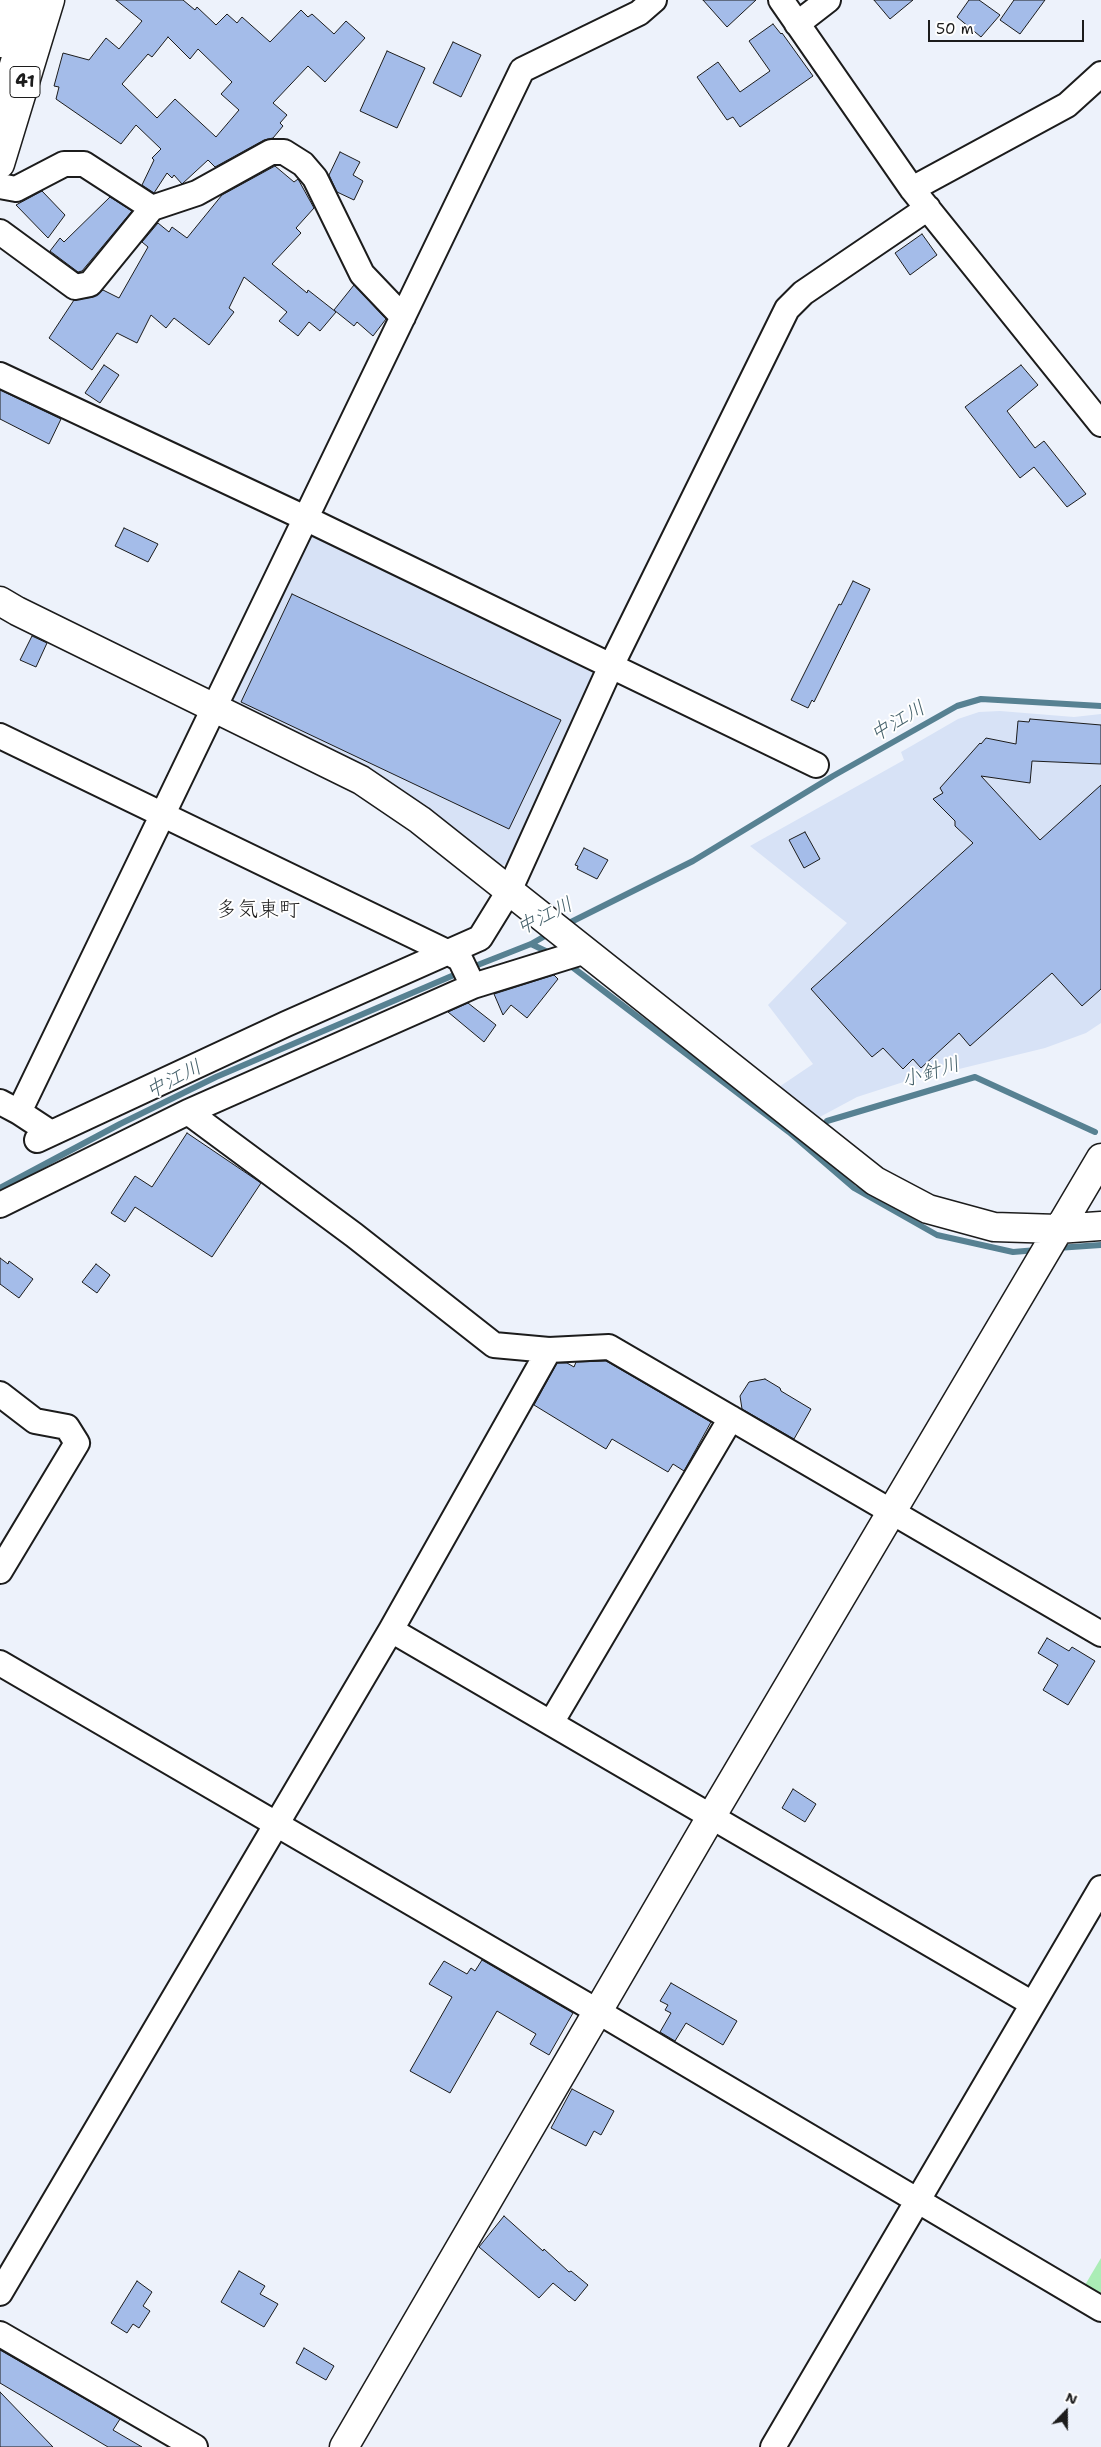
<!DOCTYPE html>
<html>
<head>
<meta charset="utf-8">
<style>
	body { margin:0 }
	#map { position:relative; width:1101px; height:2447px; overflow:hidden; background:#edf2fb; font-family:"Shantell Sans",sans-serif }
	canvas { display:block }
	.north { position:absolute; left:1041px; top:2387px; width:50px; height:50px; -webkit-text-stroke:4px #fff; paint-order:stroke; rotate:22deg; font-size:14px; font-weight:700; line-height:20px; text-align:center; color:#1c1c1c }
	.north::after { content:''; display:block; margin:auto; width:18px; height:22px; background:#1c1c1c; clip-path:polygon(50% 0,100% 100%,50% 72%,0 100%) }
	.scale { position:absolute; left:928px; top:20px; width:156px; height:22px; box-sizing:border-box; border:2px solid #1c1c1c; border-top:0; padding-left:6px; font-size:15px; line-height:18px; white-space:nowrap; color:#1c1c1c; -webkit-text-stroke:4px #fff; paint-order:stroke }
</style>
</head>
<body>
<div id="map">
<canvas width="1101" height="2447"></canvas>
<div class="north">N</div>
<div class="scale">50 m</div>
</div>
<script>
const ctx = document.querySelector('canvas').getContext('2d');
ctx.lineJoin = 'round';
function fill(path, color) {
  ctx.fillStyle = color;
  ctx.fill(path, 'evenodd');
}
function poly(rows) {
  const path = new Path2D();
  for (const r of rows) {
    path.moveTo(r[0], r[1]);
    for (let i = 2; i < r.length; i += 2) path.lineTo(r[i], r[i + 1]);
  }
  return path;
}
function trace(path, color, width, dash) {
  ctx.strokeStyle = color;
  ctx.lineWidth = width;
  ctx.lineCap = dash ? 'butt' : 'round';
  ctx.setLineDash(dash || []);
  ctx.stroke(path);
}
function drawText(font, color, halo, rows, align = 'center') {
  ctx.font = font + ' "Shantell Sans","Klee One",sans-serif';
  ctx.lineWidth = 4;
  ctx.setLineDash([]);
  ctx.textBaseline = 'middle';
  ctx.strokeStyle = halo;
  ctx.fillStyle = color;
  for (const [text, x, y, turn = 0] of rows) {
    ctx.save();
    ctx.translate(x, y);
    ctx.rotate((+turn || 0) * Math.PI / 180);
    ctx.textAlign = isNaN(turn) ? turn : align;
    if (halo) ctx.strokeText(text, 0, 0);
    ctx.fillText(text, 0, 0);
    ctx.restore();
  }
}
const built = poly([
	[315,533,593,668,596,677,507,864,497,866,362,768,312,739,233,701,231,690,307,536],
	[1000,711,1074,717,1101,714,1101,1023,1086,1033,1045,1048,955,1070,938,1063,922,1076,857,1097,816,1119,779,1087,813,1064,768,1005,847,923,750,846,904,760,901,752,958,719,979,712]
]);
const green = poly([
	[1101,2258,1101,2293,1085,2285]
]);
const stream = poly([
	[565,925,693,861,833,776,957,706,981,699,1101,706],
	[531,944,552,954],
	[567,963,789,1132,854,1188,937,1235,1013,1252,1037,1250],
	[470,968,531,944,552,932],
	[827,1121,975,1077,1095,1132],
	[0,1188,120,1124,216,1077,461,972],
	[1057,1248,1101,1245]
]);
const building = poly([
	[116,0,183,0,195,10,197,7,216,25,227,14,237,23,242,17,270,42,301,10,308,17,312,14,334,34,346,21,365,38,325,82,308,66,273,103,287,115,280,123,283,126,273,138,264,140,215,167,208,160,182,184,174,175,172,178,167,173,154,193,142,185,154,160,152,158,161,149,136,125,121,144,56,99,59,87,54,86,63,53,89,60,106,38,119,49,142,21,116,0],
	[168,37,190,59,198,49,232,82,221,94,239,110,216,137,175,99,157,118,122,84,148,54,152,57,168,37],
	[703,0,756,0,727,27,703,0],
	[874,0,913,0,890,19,874,0],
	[969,0,979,0,1000,15,981,37,957,17,969,0],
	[1014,0,1045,0,1020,34,1000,20,1014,0],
	[773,24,781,34,782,33,813,76,740,127,733,117,727,120,697,77,718,62,740,92,770,71,749,41,773,24],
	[453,42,481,55,461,97,433,83,453,42],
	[387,51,425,68,397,128,360,111,387,51],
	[340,152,360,162,353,175,363,181,354,200,337,192,329,175,340,152],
	[275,166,294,182,298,179,314,208,296,228,301,233,272,264,307,293,308,290,336,312,320,331,309,322,298,336,279,321,287,312,244,277,229,308,234,312,209,345,174,318,166,328,151,315,137,343,117,333,92,370,49,338,74,300,93,297,103,290,119,298,148,247,142,242,158,223,169,232,172,227,187,238,222,195,275,166],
	[42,191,65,215,48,238,16,205,42,191],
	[110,197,132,211,82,271,78,272,50,251,60,238,64,242,110,197],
	[922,234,937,255,910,275,895,253,922,234],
	[354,285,386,319,373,336,357,322,354,326,334,310,354,285],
	[104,365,119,375,100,403,85,393,104,365],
	[1021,365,1038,385,1007,411,1035,448,1044,441,1086,494,1067,507,1034,467,1020,478,965,407,1021,365],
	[0,390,61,419,49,444,0,419,0,390],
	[124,528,158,544,148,562,115,546,124,528],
	[853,581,870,589,814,702,812,700,808,708,791,700,839,604,841,605,853,581],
	[292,594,561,720,509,829,241,702,292,594],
	[32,636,47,643,36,667,20,660,32,636],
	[1030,719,1101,725,1101,764,1032,761,1030,783,981,776,1040,840,1101,785,1101,989,1082,1006,1052,973,970,1046,959,1033,921,1068,913,1059,903,1069,883,1048,872,1057,811,989,973,843,955,826,955,821,933,799,943,793,940,788,980,743,981,744,986,738,1016,744,1018,721,1029,722,1030,719],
	[805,832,820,859,804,868,789,840,805,832],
	[584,848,608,860,597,879,577,869,578,866,575,865,584,848],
	[554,975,558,979,527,1018,511,1005,503,1015,494,994,554,975],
	[468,1003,496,1025,484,1042,448,1012,468,1003],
	[187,1133,261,1183,212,1257,135,1207,125,1222,111,1213,135,1176,152,1187,187,1133],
	[0,1258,8,1264,9,1261,33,1279,19,1298,0,1284,0,1258],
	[96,1264,110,1275,97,1293,82,1282,96,1264],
	[606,1361,711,1422,684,1471,673,1464,668,1472,612,1439,606,1449,534,1405,557,1363,567,1363,574,1367,576,1362,606,1361],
	[765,1379,780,1388,781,1391,811,1409,794,1439,742,1409,740,1396,749,1382,765,1379],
	[1047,1638,1069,1651,1072,1647,1095,1661,1068,1705,1043,1690,1058,1665,1038,1653,1047,1638],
	[793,1789,816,1804,805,1822,782,1808,793,1789],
	[482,1960,573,2013,549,2055,530,2044,536,2034,497,2011,450,2093,410,2071,452,1997,429,1984,444,1961,467,1974,471,1968,475,1971,482,1960],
	[671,1983,737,2021,723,2045,686,2023,675,2041,660,2032,671,2013,665,2010,668,2005,660,2001,671,1983],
	[572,2089,614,2111,601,2135,594,2131,586,2146,551,2128,572,2089],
	[504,2216,543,2251,544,2249,569,2272,571,2271,588,2285,575,2301,553,2283,539,2298,479,2247,504,2216],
	[239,2271,265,2286,260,2294,278,2304,264,2327,221,2302,239,2271],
	[137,2281,152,2292,143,2306,150,2311,139,2328,133,2324,127,2333,111,2323,137,2281],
	[304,2348,334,2366,326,2380,296,2363,304,2348],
	[0,2350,120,2419,113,2430,142,2447,108,2447,0,2383,0,2350],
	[0,2392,53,2447,0,2447,0,2392]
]);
const minor = poly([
	[781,0,912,189,1101,424],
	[797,24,828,0],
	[0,186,16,189,64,164,84,164,152,208],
	[912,189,1067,105,1101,74],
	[0,232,75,287,90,284,152,208,197,193,271,152,284,152,303,164,315,178,362,274,403,317],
	[0,375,305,518,816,765],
	[0,736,449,953,460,959,473,986],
	[0,1102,19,1112,51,1133],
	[19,1112,522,70,639,13,654,0],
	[188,1112,354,1235,494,1345,549,1350,609,1347,1101,1634],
	[37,1140,286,1024,480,938,509,891,611,666,787,309,803,293,928,208],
	[0,1205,188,1112,473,986,586,951],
	[0,1394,35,1421,67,1427,77,1443,0,1571],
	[391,1630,1033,2004],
	[0,1663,597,2011,1101,2309],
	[551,1723,731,1418],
	[0,2293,391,1630,549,1350],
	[0,2334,195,2447],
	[773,2447,1101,1888]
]);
const tertiary = poly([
	[0,601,17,611,361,780,420,820,875,1181,928,1209,994,1227,1058,1229,1101,1226],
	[344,2447,711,1817,1101,1158]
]);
const trunk = poly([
	[0,164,50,0]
]);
const motorway = poly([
	[0,43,14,0],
	[0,113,33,0]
]);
const shields = [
	[25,82,30]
];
const shieldNames = [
	["41",25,82]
];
const waterNames = [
	["中江川",898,722,-30],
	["中江川",545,917,-26],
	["小針川",931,1073,-17],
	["中江川",174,1080,-27]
];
const quarterNames = [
	["多気東町",258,911]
];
fill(built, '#d7e2f6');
fill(green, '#abedb6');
trace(stream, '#578192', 6);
fill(building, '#a4bce9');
trace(building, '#1c1c1c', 1);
trace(minor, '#1c1c1c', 28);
trace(tertiary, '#1c1c1c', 31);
trace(trunk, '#1c1c1c', 31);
trace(motorway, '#1c1c1c', 31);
trace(minor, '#fff', 24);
trace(tertiary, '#fff', 28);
trace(trunk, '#fff', 28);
trace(motorway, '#fff', 28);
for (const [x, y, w] of shields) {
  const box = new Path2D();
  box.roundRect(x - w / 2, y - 15.5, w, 31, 4);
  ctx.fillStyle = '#fff';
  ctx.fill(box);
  trace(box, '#1c1c1c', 1);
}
drawText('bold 18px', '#1c1c1c', null, shieldNames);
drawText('italic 20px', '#44606a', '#fff', waterNames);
drawText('21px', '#1c1c1c', '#fff', quarterNames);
</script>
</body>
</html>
